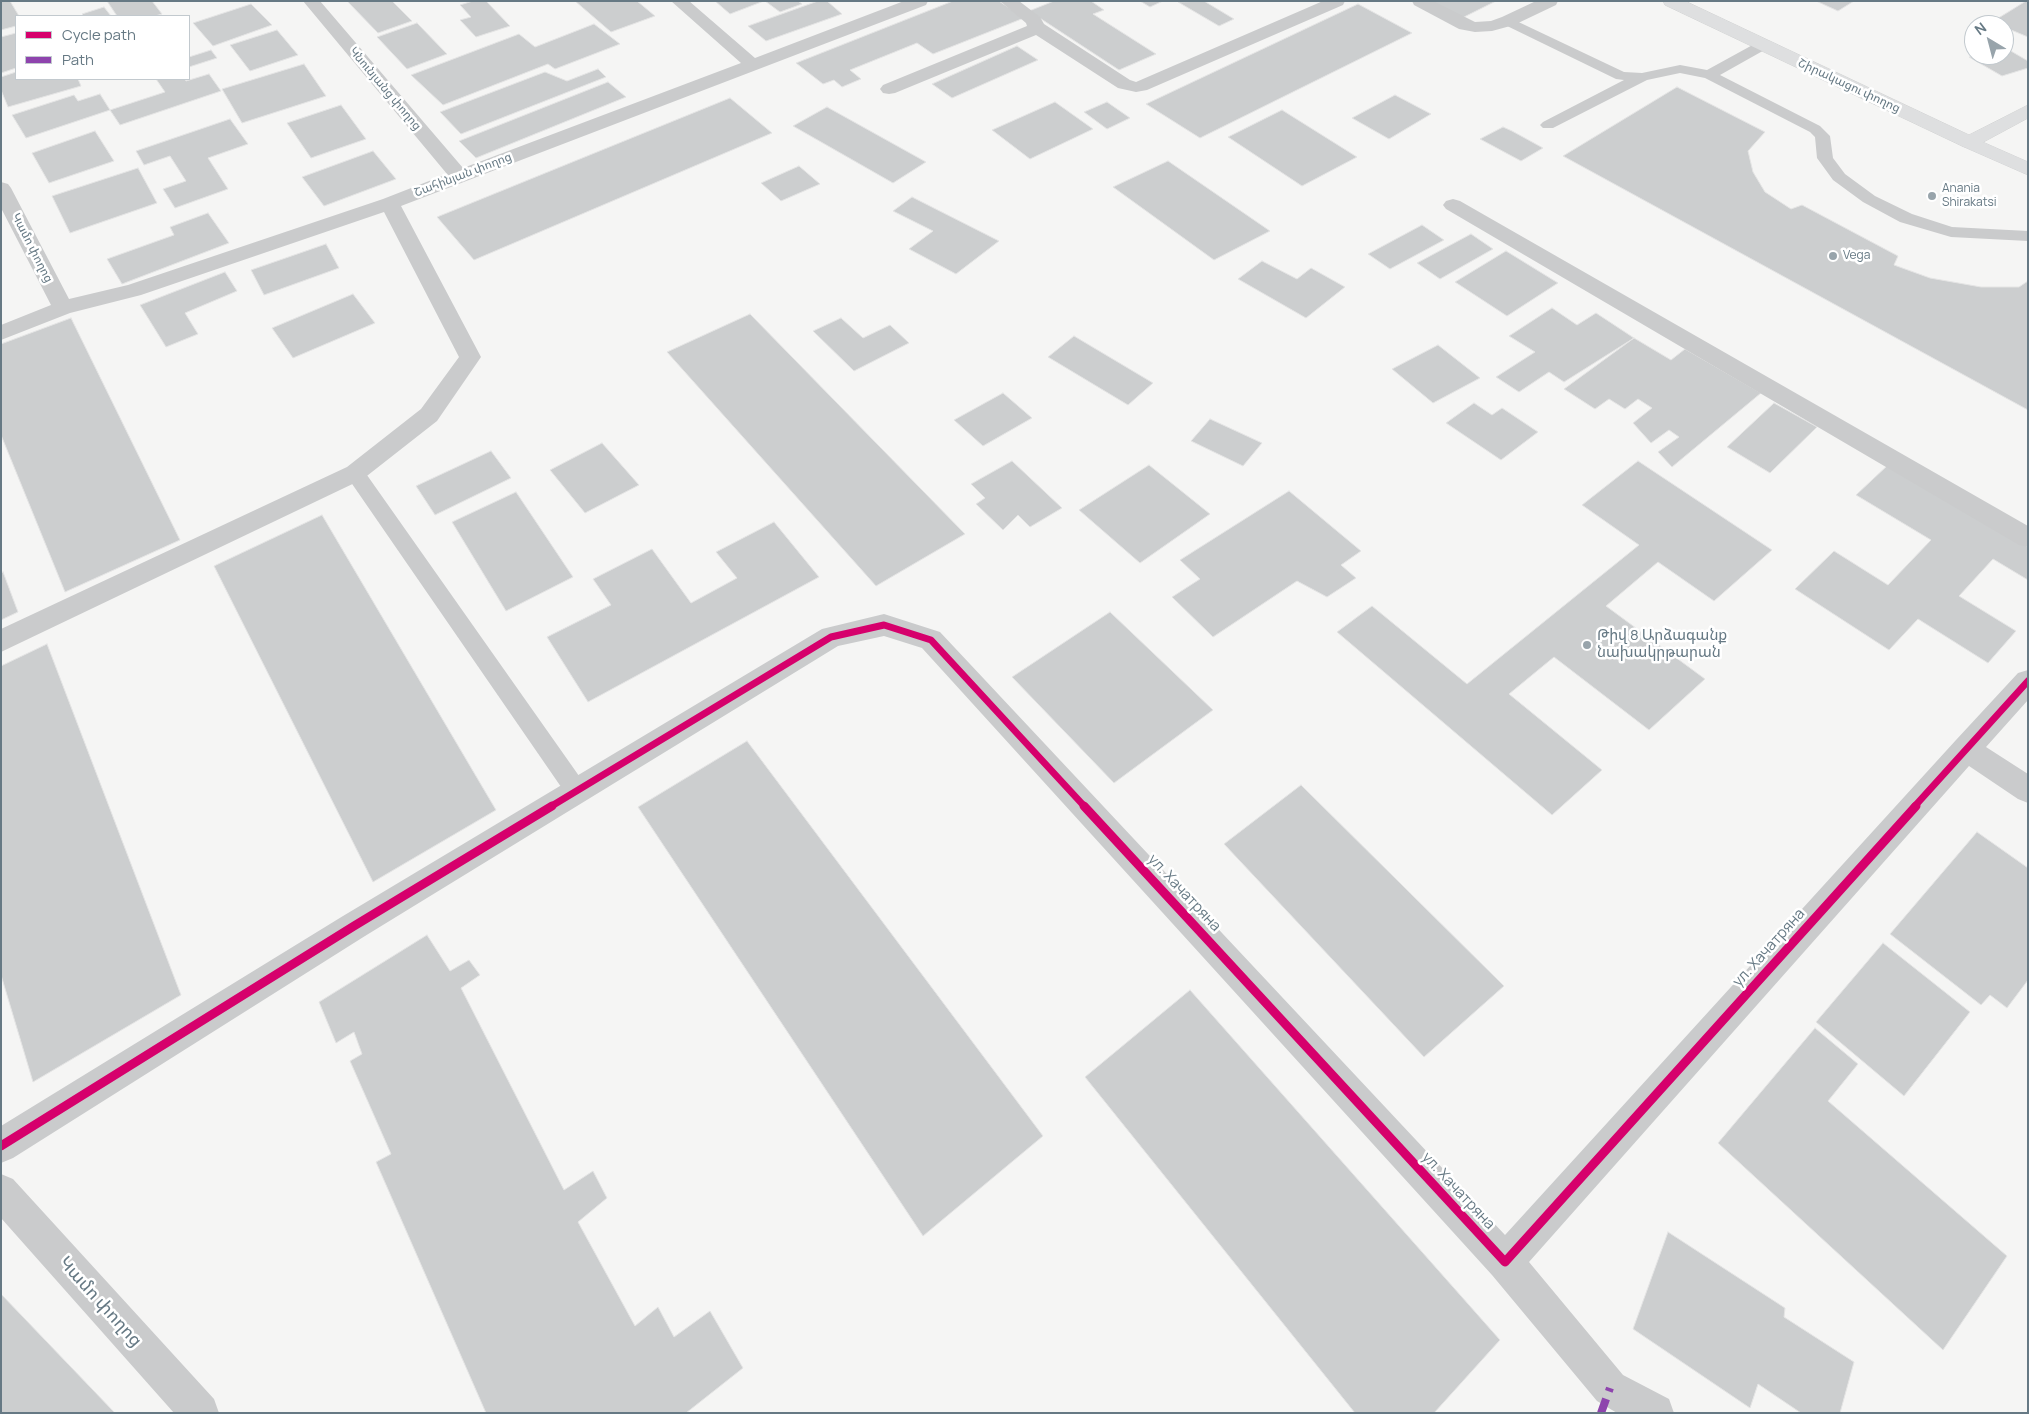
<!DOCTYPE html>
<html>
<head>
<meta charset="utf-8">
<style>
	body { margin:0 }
	#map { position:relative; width:2029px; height:1414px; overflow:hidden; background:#f5f5f4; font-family:Manrope,sans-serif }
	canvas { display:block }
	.frame { position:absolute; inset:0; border:2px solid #667984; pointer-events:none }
	.legend { position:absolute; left:15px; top:15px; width:175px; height:65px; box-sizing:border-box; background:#fff; border:1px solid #c2c9ce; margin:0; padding:6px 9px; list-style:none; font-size:15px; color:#667984 }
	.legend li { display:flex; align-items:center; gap:10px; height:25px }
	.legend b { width:25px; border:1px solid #c2c9ce }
	.north { position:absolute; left:1964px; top:15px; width:50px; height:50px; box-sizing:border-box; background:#fff; border:1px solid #c2c9ce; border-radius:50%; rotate:323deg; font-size:14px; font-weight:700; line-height:20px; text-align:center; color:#667984 }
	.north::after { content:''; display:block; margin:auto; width:18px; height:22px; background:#98a4ab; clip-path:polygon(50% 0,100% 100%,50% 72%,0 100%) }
</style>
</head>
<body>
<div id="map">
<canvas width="2029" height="1414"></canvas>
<div class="frame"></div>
<ul class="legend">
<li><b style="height:6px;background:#d6006c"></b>Cycle path</li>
<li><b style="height:6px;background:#8e44ad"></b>Path</li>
</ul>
<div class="north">N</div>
</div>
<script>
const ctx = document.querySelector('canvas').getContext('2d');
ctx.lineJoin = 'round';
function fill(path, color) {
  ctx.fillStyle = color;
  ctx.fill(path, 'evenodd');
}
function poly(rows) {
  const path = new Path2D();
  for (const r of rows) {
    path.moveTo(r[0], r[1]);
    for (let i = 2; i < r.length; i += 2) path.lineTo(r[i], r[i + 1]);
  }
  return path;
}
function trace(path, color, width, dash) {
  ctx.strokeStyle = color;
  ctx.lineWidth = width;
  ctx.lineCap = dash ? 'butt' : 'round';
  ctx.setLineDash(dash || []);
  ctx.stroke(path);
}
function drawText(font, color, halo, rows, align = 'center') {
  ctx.font = font + ' Manrope,"Noto Sans Armenian",sans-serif';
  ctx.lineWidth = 5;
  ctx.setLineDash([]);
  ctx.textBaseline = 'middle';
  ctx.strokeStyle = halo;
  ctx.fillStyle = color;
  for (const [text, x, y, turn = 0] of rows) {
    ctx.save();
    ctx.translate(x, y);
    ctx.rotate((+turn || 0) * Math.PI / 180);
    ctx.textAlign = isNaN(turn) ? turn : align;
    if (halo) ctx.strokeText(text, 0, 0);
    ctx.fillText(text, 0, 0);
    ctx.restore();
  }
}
const building = poly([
	[1,1,10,1,19,16,16,16,16,26,1,30,1,1],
	[107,1,152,1,162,14,155,16,117,16,107,1],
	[347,1,392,1,412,21,378,33,347,1],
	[473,1,486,1,510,26,476,37,460,20,471,17,460,5,473,1],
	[575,1,637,1,655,16,611,32,575,1],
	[715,1,764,1,730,14,715,1],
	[765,1,798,1,802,4,780,12,765,1],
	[818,1,827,1,842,14,766,41,748,26,818,1],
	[953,1,999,1,1024,18,933,54,917,43,850,70,861,79,842,87,834,80,823,84,796,63,953,1],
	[1054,1,1091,1,1104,10,1093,14,1156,54,1119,70,1029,11,1054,1],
	[1140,1,1163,1,1150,7,1140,1],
	[1204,1,1234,19,1219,26,1178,2,1204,1],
	[1427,1,1496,1,1460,19,1427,1],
	[1816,1,1854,1,1838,11,1816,1],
	[2026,1,2028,1,2028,37,2004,27,2004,25,1992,22,2026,1],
	[251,4,272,25,213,46,193,23,251,4],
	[1358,4,1412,33,1200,138,1146,104,1358,4],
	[104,7,111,16,84,16,82,14,104,7],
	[417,23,447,54,407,69,377,37,417,23],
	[594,24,620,44,555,69,548,64,443,105,411,75,519,34,535,47,594,24],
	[277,30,298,55,250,71,230,45,277,30],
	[16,33,16,68,1,73,1,37,16,33],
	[1017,46,1038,60,952,98,932,84,1017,46],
	[2004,47,2028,61,2028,68,2002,76,1969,57,2004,55,2004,47],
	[211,50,217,58,189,67,189,57,211,50],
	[304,64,326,96,242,123,222,89,304,64],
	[598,69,606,77,461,134,440,112,545,72,567,81,598,69],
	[16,72,16,79,78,79,81,86,8,107,1,90,1,77,16,72],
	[209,74,221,91,120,125,110,110,165,92,156,79,185,79,186,81,209,74],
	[608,82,626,97,476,158,459,141,608,82],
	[1677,87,1765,132,1748,151,1753,172,1765,192,1791,209,1802,205,1898,256,1894,265,1930,278,1981,287,2019,287,2028,281,2028,410,1563,156,1677,87],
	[100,94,110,110,26,138,12,115,74,95,78,101,100,94],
	[1395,95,1431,114,1389,139,1352,118,1395,95],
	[730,98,772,133,474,260,437,217,730,98],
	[1055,102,1093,129,1030,159,992,130,1055,102],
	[1107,102,1130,118,1107,129,1084,112,1107,102],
	[341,105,366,139,311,158,287,123,341,105],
	[827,107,926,162,893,183,793,126,827,107],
	[1282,110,1357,157,1302,186,1228,137,1282,110],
	[230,119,248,144,208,158,228,189,175,208,163,189,186,181,170,156,144,165,136,151,230,119],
	[1503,127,1512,131,1543,148,1521,161,1480,139,1503,127],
	[95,131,114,161,49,183,32,153,95,131],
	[373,151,396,179,324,206,302,177,373,151],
	[1168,161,1270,231,1214,260,1113,187,1168,161],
	[799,166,820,184,781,201,761,183,799,166],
	[138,168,157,203,70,233,52,196,138,168],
	[912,197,999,241,956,274,909,249,933,231,893,211,912,197],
	[208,213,229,243,122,284,107,259,174,235,170,227,208,213],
	[1422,225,1444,240,1390,269,1368,254,1422,225],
	[1471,234,1493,249,1440,279,1417,263,1471,234],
	[326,244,339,268,264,295,251,270,326,244],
	[1506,251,1558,283,1507,316,1455,282,1506,251],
	[1262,261,1297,279,1311,268,1345,287,1306,318,1238,279,1262,261],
	[225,272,237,291,185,313,198,334,166,347,140,305,225,272],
	[353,294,375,323,293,358,272,328,353,294],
	[1552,308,1577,325,1596,313,1634,338,1564,382,1549,372,1519,392,1496,377,1535,352,1509,336,1552,308],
	[750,314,965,534,876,586,667,352,750,314],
	[71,318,180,540,65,592,1,435,1,344,71,318],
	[841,318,863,338,890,325,909,343,854,371,813,331,841,318],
	[1074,336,1153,383,1128,405,1048,357,1074,336],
	[1634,338,1671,360,1685,349,1761,393,1672,467,1658,452,1679,437,1669,430,1651,443,1633,423,1652,408,1638,399,1625,409,1609,399,1595,409,1564,389,1634,338],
	[1438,345,1480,378,1433,403,1392,369,1438,345],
	[1003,393,1032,418,983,446,954,420,1003,393],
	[1474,403,1492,415,1502,408,1538,432,1501,460,1446,423,1474,403],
	[1774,403,1817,427,1770,473,1727,447,1774,403],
	[1210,419,1262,443,1243,466,1191,441,1210,419],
	[602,443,639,485,585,513,550,470,602,443],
	[491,451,511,478,435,515,416,486,491,451],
	[1012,461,1062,508,1030,527,1018,515,1003,530,976,504,985,498,971,484,1012,461],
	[1638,461,1772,550,1714,601,1658,562,1606,606,1705,679,1649,730,1554,657,1509,694,1602,770,1552,815,1337,632,1372,606,1467,684,1639,545,1582,505,1638,461],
	[1149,465,1210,514,1140,563,1079,510,1149,465],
	[1888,465,2028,547,2028,580,1993,559,1959,596,2016,631,1988,663,1918,619,1889,650,1795,589,1834,551,1888,585,1931,540,1856,495,1888,465],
	[1289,491,1361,551,1341,565,1356,578,1327,597,1297,581,1213,637,1172,597,1200,579,1180,560,1289,491],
	[516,492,573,577,506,611,452,522,516,492],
	[322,515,496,810,373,882,214,566,322,515],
	[774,522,819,577,588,702,547,637,611,605,593,579,652,549,691,603,737,578,716,552,774,522],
	[3,572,18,612,1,620,1,573,3,572],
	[1110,612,1213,710,1114,783,1012,677,1110,612],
	[47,644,181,995,33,1082,1,975,1,666,47,644],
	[747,741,1043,1136,923,1236,638,807,747,741],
	[1301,785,1504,986,1424,1057,1224,844,1301,785],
	[1977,832,2028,868,2028,980,2007,1008,1990,995,1981,1005,1890,934,1977,832],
	[427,935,450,971,469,960,480,975,461,988,564,1190,593,1171,607,1198,578,1222,635,1326,658,1307,674,1337,710,1311,743,1368,686,1413,486,1413,376,1162,391,1154,350,1061,362,1054,354,1032,336,1043,319,1002,427,935],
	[1883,943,1970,1012,1904,1096,1816,1022,1883,943],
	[1190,990,1500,1340,1434,1413,1355,1413,1085,1077,1190,990],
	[1815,1028,1858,1064,1828,1101,2007,1256,1943,1350,1718,1143,1815,1028],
	[1668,1232,1785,1308,1784,1317,1854,1362,1840,1413,1801,1413,1758,1384,1750,1408,1633,1329,1668,1232],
	[1,1294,115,1413,1,1413,1,1294]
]);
const service = poly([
	[1508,17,1624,72,1642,73,1680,65,1707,70,1758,42,1768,42,1770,45,1768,48,1720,75,1820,126,1830,136,1833,158,1845,174,1875,196,1912,214,1952,227,2028,231,2028,241,1951,237,1900,222,1863,202,1833,180,1817,158,1815,137,1810,132,1705,78,1680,73,1647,80,1553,128,1543,128,1540,125,1543,122,1624,80,1616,79,1503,24,1501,21,1508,17],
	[355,466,362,468,584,783,588,790,584,797,576,800,568,797,348,478,345,473,348,468,355,466]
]);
const minor = poly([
	[303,1,320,1,463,168,741,63,671,1,689,1,755,58,904,1,928,1,926,5,401,206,481,357,437,421,363,479,1,652,1,629,347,467,421,409,459,357,384,212,141,295,70,313,1,340,1,325,51,305,1,208,1,182,8,184,11,188,69,299,128,285,383,199,447,174,303,1],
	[1000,1,1019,1,1040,17,1044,24,1130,80,1136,82,1323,1,1345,1,1343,5,1147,90,1136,92,1118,88,1036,35,895,93,889,94,883,93,880,89,883,85,1027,26,1026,23,1000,1],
	[1412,1,1433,1,1475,22,1491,21,1502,17,1536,1,1558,1,1556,5,1514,25,1492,31,1475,32,1459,29,1414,5,1412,1],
	[1453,199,1460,201,2028,526,2028,547,2019,545,1446,209,1443,205,1446,201,1453,199],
	[884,614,940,632,1505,1235,1956,740,2018,673,2028,670,2028,700,1986,747,2028,774,2028,803,2018,799,1969,766,1529,1262,1623,1375,1669,1399,1674,1413,1617,1413,1597,1401,1492,1275,922,648,884,636,838,646,365,936,13,1158,1,1163,1,1126,343,916,822,629,884,614],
	[1,1174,13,1179,214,1399,219,1413,174,1413,1,1218,1,1174]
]);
const secondary = poly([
	[1969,136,2028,162,2028,175,1962,146,1960,142,1962,138,1969,136]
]);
const primary = poly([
	[1663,1,1685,1,1969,135,2028,105,2028,118,1976,146,1969,148,1962,146,1665,5,1663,1]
]);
const quiet = poly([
	[1601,1413,1610,1388]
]);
const cyclewayFar1 = poly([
	[550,807,831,637,884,625,931,640,1085,807],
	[1914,807,2028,681]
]);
const cycleway = poly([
	[1084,806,1505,1262,1916,806],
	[1,1146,354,926,552,806]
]);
const markers = [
	[1932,196,5,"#98a4ab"],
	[1833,256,5,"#98a4ab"],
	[1587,645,5,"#98a4ab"]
];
const farStreetnames = [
	["Շիրակացու փողոց",1849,86,25],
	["Կնունյանց փողոց",385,89,50],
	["Շահինյան փողոց",463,175,-21],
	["Կամո փողոց",32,248,63]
];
const farPoinames = [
	["Anania",1942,189],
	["Shirakatsi",1942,203],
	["Vega",1843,256]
];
const poiNames = [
	["Թիվ 8 Արձագանք",1597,636],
	["նախակրթարան",1597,653]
];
const streetNames = [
	["ул. Хачатряна",1184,893,47],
	["ул. Хачатряна",1769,948,-48],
	["ул. Хачатряна",1458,1191,47]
];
const nearStreetnames = [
	["Կամո փողոց",100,1302,48]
];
fill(building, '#cccecf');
trace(building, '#e4e4e4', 1);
trace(secondary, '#d2d3d4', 1);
trace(primary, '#d1d2d2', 1);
fill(service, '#cacbcc');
fill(minor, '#cacbcc');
fill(secondary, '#dedfe0');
fill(primary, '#dedfe0');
trace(quiet, '#8e44ad', 8, [15, 8]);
trace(cyclewayFar1, '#d6006c', 7);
trace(cycleway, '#d6006c', 9);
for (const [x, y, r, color] of markers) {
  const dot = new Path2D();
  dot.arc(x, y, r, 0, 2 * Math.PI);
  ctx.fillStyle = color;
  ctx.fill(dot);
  trace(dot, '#fff', 2);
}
drawText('12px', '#667984', '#fff', farStreetnames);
drawText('12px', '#667984', '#fff', farPoinames, 'left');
drawText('15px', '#667984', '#fff', poiNames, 'left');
drawText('15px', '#667984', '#fff', streetNames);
drawText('18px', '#667984', '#fff', nearStreetnames);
</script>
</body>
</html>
